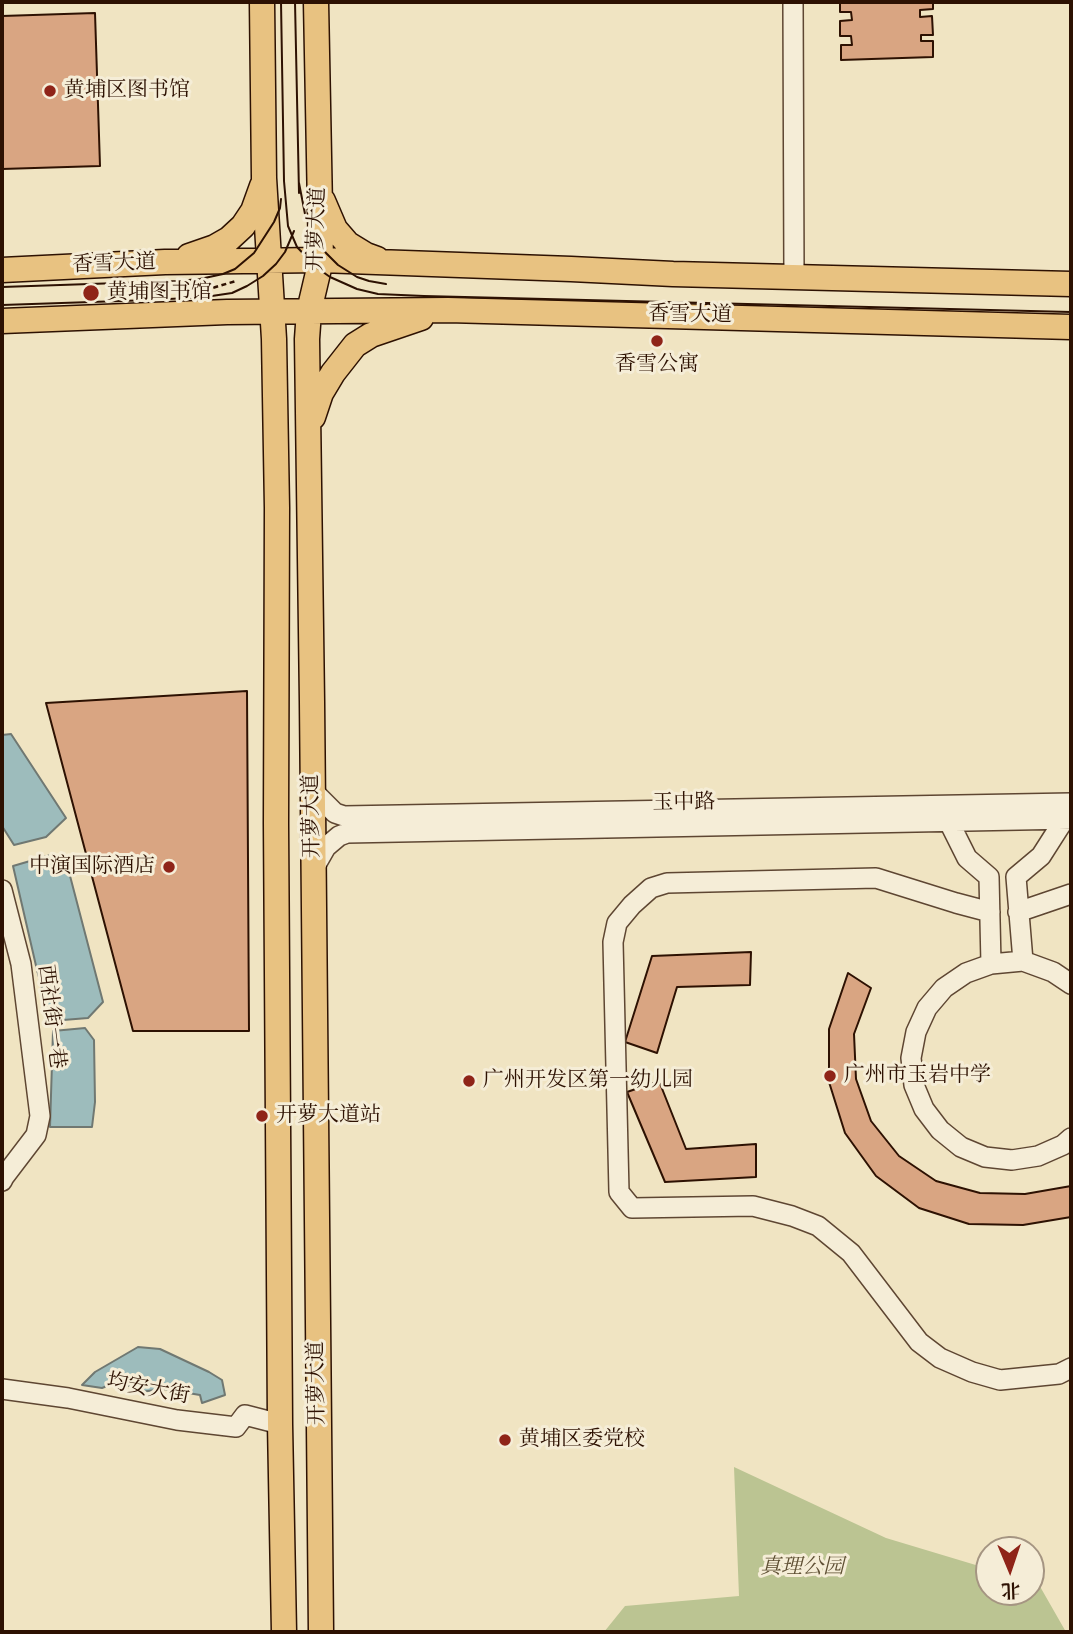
<!DOCTYPE html>
<html>
<head>
<meta charset="utf-8">
<style>
	body { margin:0 }
	#map { position:relative; width:1073px; height:1634px; overflow:hidden; background:#f0e4c2; font-family:"IM FELL Double Pica","Noto Serif SC",serif }
	canvas { display:block }
	.frame { position:absolute; inset:0; border:4px solid #2d1102; pointer-events:none }
	.north { position:absolute; left:975px; top:1536px; width:70px; height:70px; box-sizing:border-box; background:#f5edd7; border:2px solid #a59582; border-radius:50%; rotate:178deg; font-size:19px; font-weight:700; line-height:28px; text-align:center; color:#2d1102 }
	.north::after { content:''; display:block; margin:auto; width:24px; height:32px; background:#8f2418; clip-path:polygon(50% 0,100% 100%,50% 72%,0 100%) }
</style>
</head>
<body>
<div id="map">
<canvas width="1073" height="1634"></canvas>
<div class="frame"></div>
<div class="north">北</div>
</div>
<script>
const ctx = document.querySelector('canvas').getContext('2d');
ctx.lineJoin = 'round';
function fill(path, color) {
  ctx.fillStyle = color;
  ctx.fill(path, 'evenodd');
}
function poly(rows) {
  const path = new Path2D();
  for (const r of rows) {
    path.moveTo(r[0], r[1]);
    for (let i = 2; i < r.length; i += 2) path.lineTo(r[i], r[i + 1]);
  }
  return path;
}
function trace(path, color, width, dash) {
  ctx.strokeStyle = color;
  ctx.lineWidth = width;
  ctx.lineCap = dash ? 'butt' : 'round';
  ctx.setLineDash(dash || []);
  ctx.stroke(path);
}
function drawText(font, color, halo, rows, align = 'center') {
  ctx.font = font + ' "IM FELL Double Pica","Noto Serif SC",serif';
  ctx.lineWidth = 6;
  ctx.setLineDash([]);
  ctx.textBaseline = 'middle';
  ctx.strokeStyle = halo;
  ctx.fillStyle = color;
  for (const [text, x, y, turn = 0] of rows) {
    ctx.save();
    ctx.translate(x, y);
    ctx.rotate((+turn || 0) * Math.PI / 180);
    ctx.textAlign = isNaN(turn) ? turn : align;
    if (halo) ctx.strokeText(text, 0, 0);
    ctx.fillText(text, 0, 0);
    ctx.restore();
  }
}
const green = poly([
	[734,1467,886,1538,989,1569,989,1592,1031,1592,1031,1581,1038,1583,1066,1632,604,1632,625,1606,739,1596]
]);
const water = poly([
	[11,734,66,818,46,837,14,845,2,826,2,735,11,734],
	[54,854,69,872,103,1002,88,1018,51,1021,37,970,13,866,54,854],
	[85,1028,94,1040,95,1102,92,1127,50,1127,53,1031,85,1028],
	[138,1347,160,1349,209,1372,222,1380,225,1395,202,1403,200,1395,164,1389,140,1392,120,1381,102,1388,82,1385,95,1372,138,1347]
]);
const building = poly([
	[840,2,933,2,933,9,920,10,920,17,932,16,933,35,921,35,921,41,933,41,933,57,841,60,841,45,852,45,851,36,840,36,840,21,852,20,851,12,840,12,840,2],
	[95,13,100,166,2,169,2,16,95,13],
	[247,691,249,1031,133,1031,46,703,247,691],
	[751,952,750,985,677,987,657,1053,625,1042,652,956,751,952],
	[848,973,871,988,854,1034,856,1079,871,1121,899,1156,936,1181,980,1193,1025,1194,1071,1186,1071,1217,1023,1225,969,1224,919,1208,876,1176,845,1133,829,1082,829,1029,848,973],
	[659,1081,686,1149,756,1144,756,1177,665,1182,627,1092,659,1081]
]);
const path = poly([
	[137,291,209,289,236,281]
]);
const minor = poly([
	[793,2,794,277],
	[313,791,335,813,344,816,1071,803],
	[949,822,967,858,989,877,991,964],
	[314,868,326,847,339,836,347,833,1071,819],
	[2,890,21,964,40,1116,36,1135,4,1177,2,1181],
	[990,912,956,903,876,878,667,883,651,888,632,905,617,923,613,942,619,1192,632,1208,753,1206,792,1216,818,1226,851,1253,919,1342,940,1358,972,1372,1000,1380,1059,1374,1071,1368],
	[1018,912,1071,894],
	[1023,961,1016,877,1041,856,1064,820],
	[1071,984,1053,972,1023,961,991,964,966,973,944,988,927,1008,916,1032,911,1058,914,1085,924,1109,940,1130,961,1147,985,1157,1012,1160,1038,1156,1063,1145,1071,1138],
	[2,1389,68,1398,177,1420,236,1427,245,1415,280,1424]
]);
const major = poly([
	[262,2,264,178,274,339,277,508,276,823,280,1424,284,1632],
	[316,2,321,260,309,311,307,339,312,702,321,1632],
	[323,201,335,229,348,244,366,255,377,259],
	[189,256,215,247,229,239,243,226,253,211,262,186],
	[2,270,165,262,321,260,571,269,673,274,1071,284],
	[2,321,227,312,448,310,1071,327],
	[313,417,321,393,333,373,355,345,371,335,421,318]
]);
const tram = poly([
	[281,2,284,181,288,226,297,247,316,267,330,277,357,289,378,294,424,296,1071,312],
	[295,2,299,193],
	[299,183,305,214,316,239,326,253,338,265,357,277,369,281,386,284],
	[2,287,177,281,200,279,223,274,235,269,254,253,274,222,280,208,281,199],
	[2,305,151,300,205,297,232,293,247,286,263,276,276,264,285,252,294,231]
]);
const markers = [
	[50,91,7,"#8f2418"],
	[91,293,9,"#8f2418"],
	[657,341,7,"#8f2418"],
	[169,867,7,"#8f2418"],
	[830,1076,7,"#8f2418"],
	[469,1081,7,"#8f2418"],
	[262,1116,7,"#8f2418"],
	[505,1440,7,"#8f2418"]
];
const poiNames = [
	["黄埔区图书馆",64,91],
	["黄埔图书馆",107,293],
	["香雪公寓",657,365,"center"],
	["中演国际酒店",155,867,"right"],
	["广州市玉岩中学",844,1076],
	["广州开发区第一幼儿园",483,1081],
	["开萝大道站",276,1116],
	["黄埔区委党校",519,1440]
];
const streetNames = [
	["开萝大道",318,229,-88],
	["香雪大道",114,265,-2],
	["香雪大道",690,316,1],
	["玉中路",684,804,-1],
	["开萝大道",313,816,-91],
	["西社街一巷",50,1017,83],
	["开萝大道",318,1383,-91],
	["均安大街",148,1390,11]
];
const parkNames = [
	["真理公园",802,1568]
];
fill(green, '#bbc492');
fill(water, '#9dbcbc');
trace(water, '#707872', 2);
fill(building, '#d9a582');
trace(building, '#2d1102', 2);
trace(minor, '#5e4632', 22);
trace(major, '#2d1102', 27);
trace(path, '#2d1102', 2.5, [5, 3.5]);
trace(minor, '#f5edd7', 19);
trace(major, '#e8c281', 24);
trace(tram, '#2d1102', 2);
for (const [x, y, r, color] of markers) {
  const dot = new Path2D();
  dot.arc(x, y, r, 0, 2 * Math.PI);
  ctx.fillStyle = color;
  ctx.fill(dot);
  trace(dot, '#f5edd7', 2.5);
}
drawText('21px', '#2d1102', '#f5edd7', poiNames, 'left');
drawText('21px', '#2d1102', '#f5edd7', streetNames);
drawText('italic 21px', '#5f5034', '#f5edd7', parkNames);
</script>
</body>
</html>
